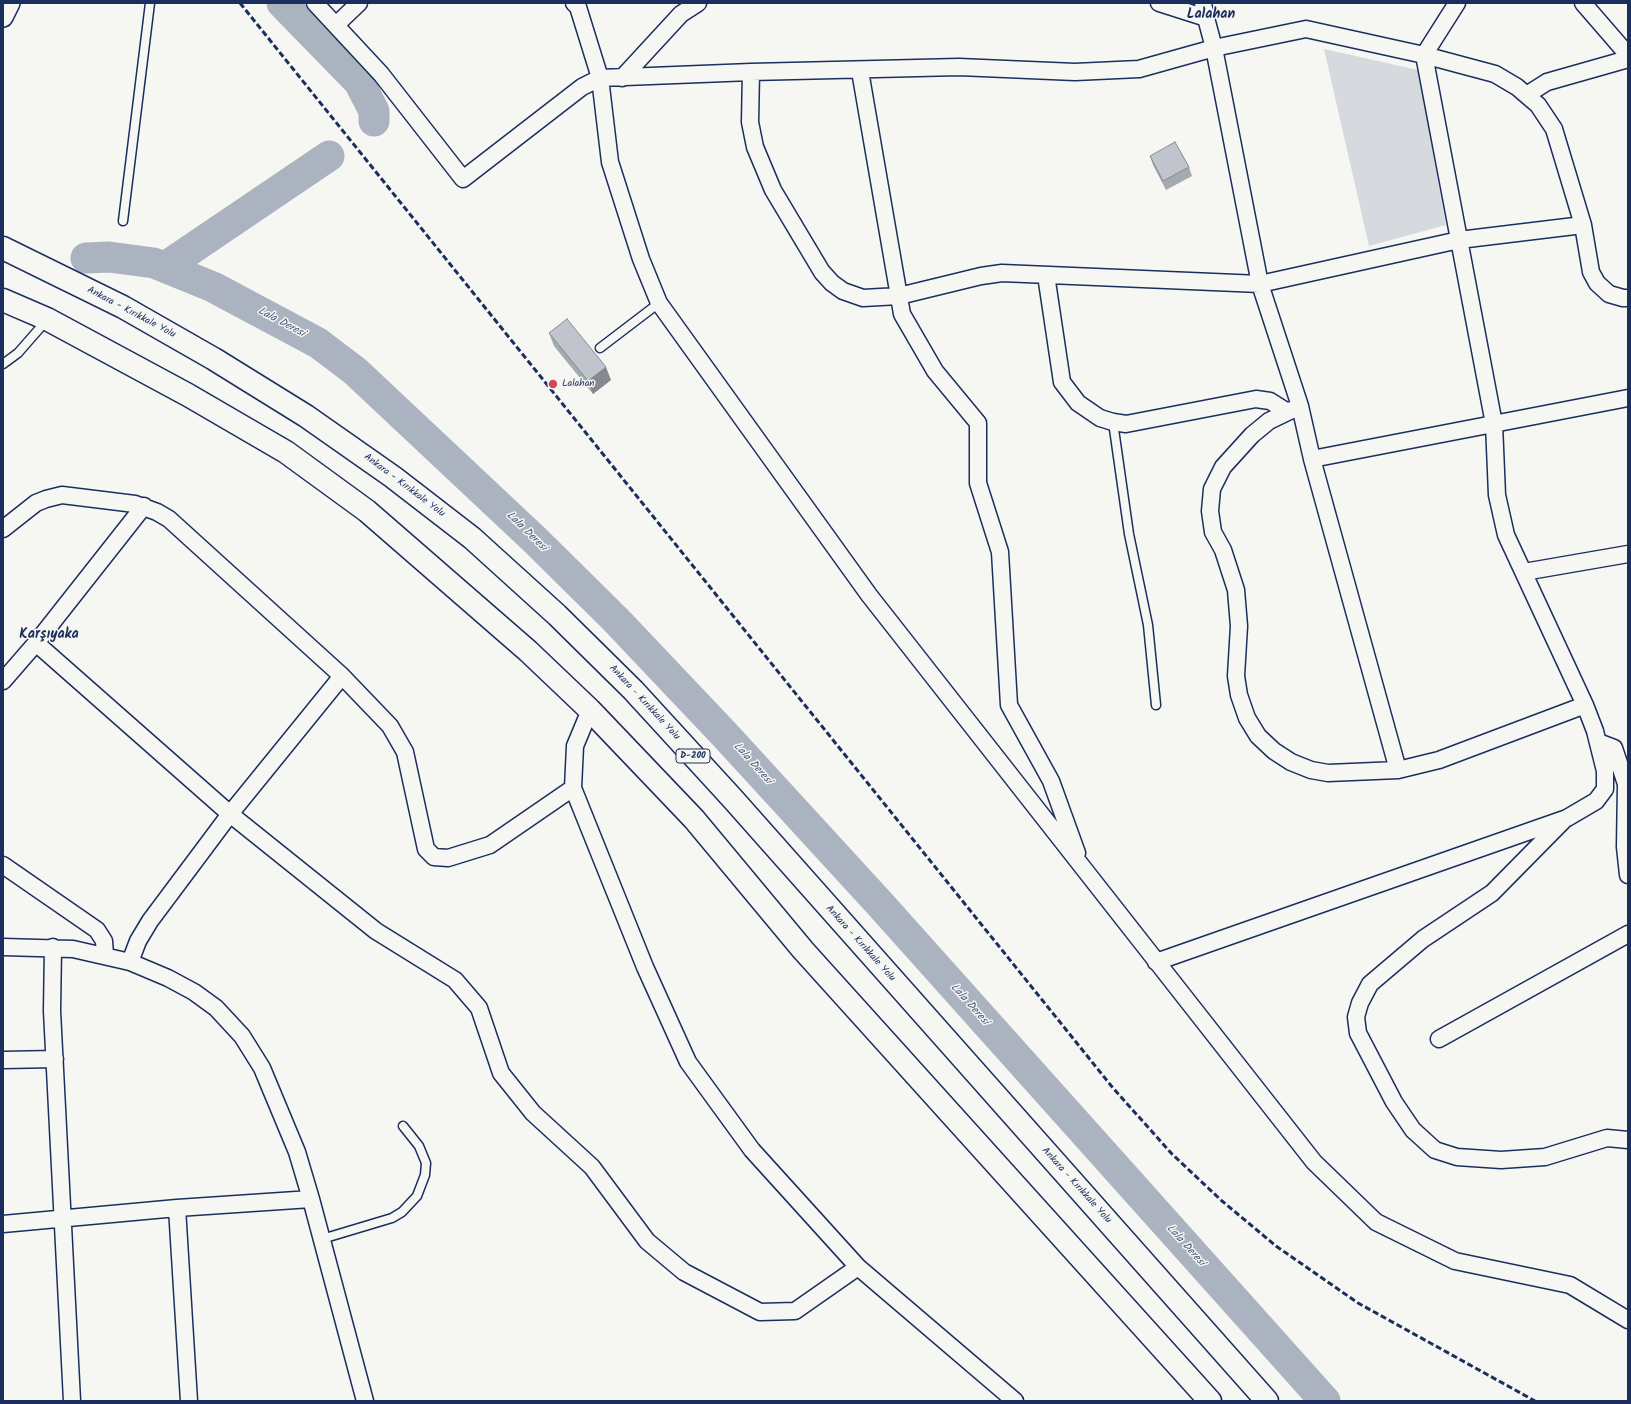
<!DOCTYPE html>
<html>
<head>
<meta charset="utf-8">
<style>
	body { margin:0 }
	#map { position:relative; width:1631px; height:1404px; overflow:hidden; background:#f6f6f2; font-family:Kalam,sans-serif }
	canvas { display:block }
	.frame { position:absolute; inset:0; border:4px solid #1b2f5e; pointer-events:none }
</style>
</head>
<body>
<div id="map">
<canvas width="1631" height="1404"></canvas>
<div class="frame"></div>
</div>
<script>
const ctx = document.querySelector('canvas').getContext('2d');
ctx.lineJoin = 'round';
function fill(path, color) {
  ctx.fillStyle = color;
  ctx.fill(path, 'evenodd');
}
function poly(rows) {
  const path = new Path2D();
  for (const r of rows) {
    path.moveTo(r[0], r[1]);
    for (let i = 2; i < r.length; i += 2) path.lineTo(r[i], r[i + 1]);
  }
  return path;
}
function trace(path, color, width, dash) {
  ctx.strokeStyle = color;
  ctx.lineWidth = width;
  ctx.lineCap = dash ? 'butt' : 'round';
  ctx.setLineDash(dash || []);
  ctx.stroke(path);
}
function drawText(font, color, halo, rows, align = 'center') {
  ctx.font = font + ' Kalam,sans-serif';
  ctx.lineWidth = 3;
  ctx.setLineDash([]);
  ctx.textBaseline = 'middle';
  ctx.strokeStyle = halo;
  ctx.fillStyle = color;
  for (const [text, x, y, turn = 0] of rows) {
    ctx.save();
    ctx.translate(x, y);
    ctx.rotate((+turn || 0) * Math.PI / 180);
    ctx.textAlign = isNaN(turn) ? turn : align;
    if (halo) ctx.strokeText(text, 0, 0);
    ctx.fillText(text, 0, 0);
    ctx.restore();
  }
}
const green = poly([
	[1324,49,1418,70,1446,225,1369,246]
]);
const river = poly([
	[282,3,359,82,374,111,374,121],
	[86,258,109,257,154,263,213,287,318,343,355,371,535,540,616,620,725,735,880,904,1325,1401],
	[165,267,329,156]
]);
const service = poly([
	[123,221,150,3],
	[600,348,659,303],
	[3,364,18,353,46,321],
	[1113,422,1129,534,1148,625,1156,705],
	[322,1239,392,1218,402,1212,417,1196,425,1175,426,1163,419,1146,403,1126]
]);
const minor = poly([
	[315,3,381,74,463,179,582,87,600,78,751,72,959,67,1075,72,1139,69,1214,48,1306,29,1424,55,1457,3],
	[574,3,578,7,600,78,610,162,641,259,659,303,869,595,1314,1162,1376,1222,1455,1261,1570,1285,1628,1320],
	[1159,3,1206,18],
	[1203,3,1206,18,1214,48,1260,284,1300,406,1312,459,1398,770],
	[1583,3,1628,55],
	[336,25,359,3],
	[860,71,902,314,935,371,978,423,978,483,1000,552,1009,705,1051,781,1077,853],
	[751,72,750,122,755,147,773,190,822,272,832,283,843,291,863,298,899,296,981,276,1002,273,1260,284,1459,240,1583,225],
	[622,78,681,14,698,3],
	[1528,94,1547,82,1628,59],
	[1046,275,1062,382,1078,403,1100,418,1113,422,1126,424,1256,399,1270,401,1286,411],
	[1300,406,1269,421,1252,435,1223,467,1212,489,1210,511,1213,532,1223,550,1236,590,1239,626,1236,676,1239,695,1247,718,1258,736,1274,751,1291,762,1311,770,1328,773,1398,770,1439,760,1585,705],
	[1312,459,1628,398],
	[3,529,36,503,46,499,62,495,135,504,157,512,169,519,342,676,390,726,405,752,426,849,434,857,448,858,490,845,573,788],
	[1524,572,1628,554],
	[36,643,230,814,376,931,455,980,479,1008,501,1073,533,1113,592,1167,647,1241,684,1272,760,1312,795,1311,858,1267],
	[3,681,36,643,144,506],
	[590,710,575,746,573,788,645,967,688,1062,752,1150,858,1267,1015,1401],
	[1598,742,1614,748,1626,784,1625,847,1628,875],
	[1563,821,1492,893,1423,939,1370,984,1360,1003,1356,1017,1358,1033,1394,1102,1413,1130,1435,1150,1457,1157,1501,1160,1545,1157,1607,1138,1628,1140],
	[3,865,97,930,104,941,105,955],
	[3,947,73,949,130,962,168,978,194,992,216,1008,242,1036,262,1068,297,1152,311,1199,365,1401],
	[53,947,52,1011,72,1401],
	[130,962,138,941,150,921,230,814,342,676],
	[1156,962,1567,818,1596,801,1605,789,1605,771,1595,731,1585,705,1506,535,1497,495,1494,424,1424,55,1495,74,1517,87,1538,105,1554,129,1583,225,1591,272,1597,283,1609,294,1623,298,1628,298],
	[1439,1039,1628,934],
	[3,1060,55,1059],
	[177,1208,189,1401],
	[3,1224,177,1208,311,1199]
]);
const tertiary = poly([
	[3,17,10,3]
]);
const trunk = poly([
	[3,248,123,307,214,359,306,416,393,477,472,538,557,615,633,690,732,798,1267,1401],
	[3,300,47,319,188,395,286,452,367,511,528,651,590,710,694,819,803,950,1210,1401]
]);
const rail = poly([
	[240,3,1080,1047,1113,1088,1172,1154,1222,1201,1276,1246,1358,1303,1535,1401]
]);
const wall = poly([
	[1150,156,1189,167,1192,176,1166,190,1153,165],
	[549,333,611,380,593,394,554,346]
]);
const shadedWall = poly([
	[606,367,611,380,593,394,588,381]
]);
const building = poly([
	[1175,142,1189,167,1163,181,1150,156,1175,142],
	[567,319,606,367,588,381,549,333,567,319]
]);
const markers = [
	[553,384,5,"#d1495b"]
];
const shields = [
	[693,756,34]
];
const shieldNames = [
	["D-200",693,756]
];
const streetNames = [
	["Ankara - Kırıkkale Yolu",131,313,28],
	["Ankara - Kırıkkale Yolu",404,486,37],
	["Ankara - Kırıkkale Yolu",644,703,47],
	["Ankara - Kırıkkale Yolu",860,944,48],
	["Ankara - Kırıkkale Yolu",1076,1186,48]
];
const poiNames = [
	["Lalahan",562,384]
];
const waterNames = [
	["Lala Deresi",281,323,28],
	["Lala Deresi",526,532,44],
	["Lala Deresi",752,764,48],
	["Lala Deresi",969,1005,48],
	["Lala Deresi",1185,1246,48]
];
const districtNames = [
	["Lalahan",1211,16],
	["Karşıyaka",49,636]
];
fill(green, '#d6d9dd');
trace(river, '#abb2c0', 31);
trace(service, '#1b2f5e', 11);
trace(minor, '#1b2f5e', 19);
trace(tertiary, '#1b2f5e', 22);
trace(trunk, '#1b2f5e', 25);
trace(service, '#f6f6f2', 8);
trace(minor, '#f6f6f2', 16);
trace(tertiary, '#f6f6f2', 19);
trace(trunk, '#f6f6f2', 22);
trace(rail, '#1b2f5e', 3, [6, 3]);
fill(wall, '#a5a9b0');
fill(shadedWall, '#868990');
fill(building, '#c0c4cd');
trace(building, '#868990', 1);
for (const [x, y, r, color] of markers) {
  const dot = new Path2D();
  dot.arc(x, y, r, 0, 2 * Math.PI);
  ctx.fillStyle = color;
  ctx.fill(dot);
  trace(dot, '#f6f6f2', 1.5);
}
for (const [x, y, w] of shields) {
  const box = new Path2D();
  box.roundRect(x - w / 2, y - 7, w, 14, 3);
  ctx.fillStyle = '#f6f6f2';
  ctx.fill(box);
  trace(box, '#1b2f5e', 1);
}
drawText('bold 9px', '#1b2f5e', null, shieldNames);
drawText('10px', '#1b2f5e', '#f6f6f2', streetNames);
drawText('10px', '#1b2f5e', '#f6f6f2', poiNames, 'left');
drawText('italic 11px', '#46567b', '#f6f6f2', waterNames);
drawText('bold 14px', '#1b2f5e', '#f6f6f2', districtNames);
</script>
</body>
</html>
